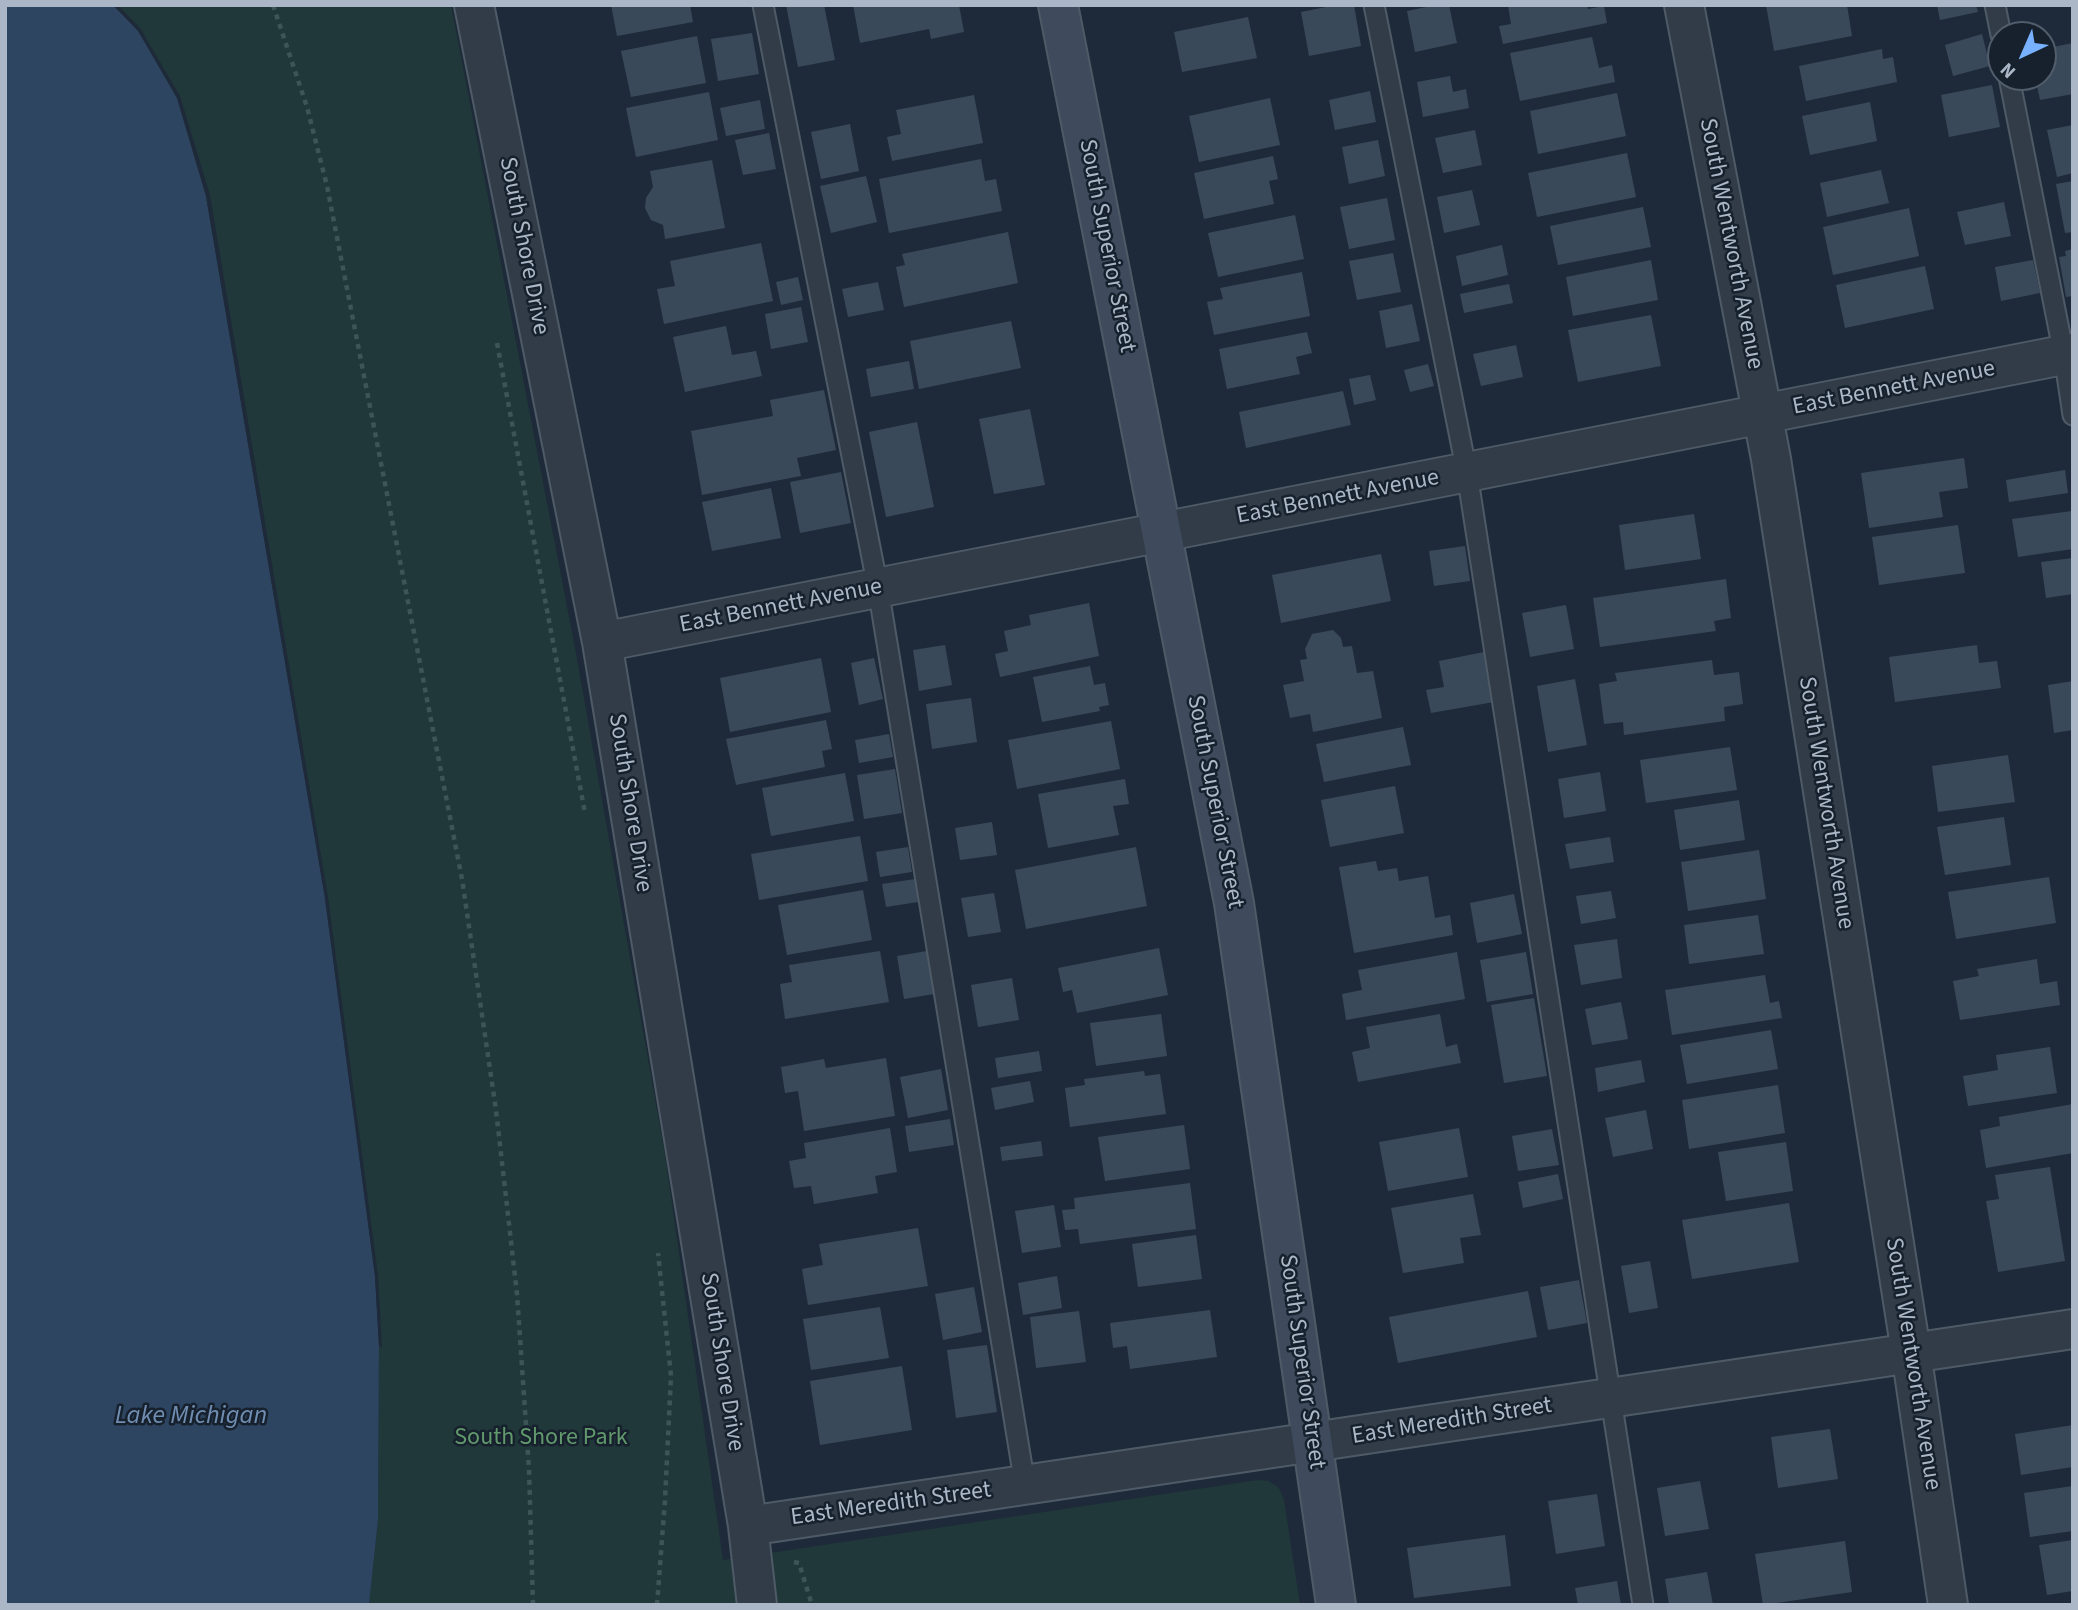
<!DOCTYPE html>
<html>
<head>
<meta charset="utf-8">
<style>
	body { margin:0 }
	#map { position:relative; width:2078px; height:1610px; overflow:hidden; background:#1e2a39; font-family:"Source Sans 3",sans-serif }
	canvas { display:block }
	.frame { position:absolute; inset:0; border:7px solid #abb7c6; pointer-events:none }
	.north { position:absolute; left:1987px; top:21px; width:70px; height:70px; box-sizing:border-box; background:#17212e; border:2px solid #525d6b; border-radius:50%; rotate:224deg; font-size:19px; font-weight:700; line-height:28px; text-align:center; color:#abb7c6 }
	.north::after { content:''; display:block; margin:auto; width:24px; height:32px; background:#78b1ff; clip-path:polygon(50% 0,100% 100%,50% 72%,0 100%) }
</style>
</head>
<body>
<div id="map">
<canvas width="2078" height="1610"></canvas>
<div class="frame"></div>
<div class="north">N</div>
</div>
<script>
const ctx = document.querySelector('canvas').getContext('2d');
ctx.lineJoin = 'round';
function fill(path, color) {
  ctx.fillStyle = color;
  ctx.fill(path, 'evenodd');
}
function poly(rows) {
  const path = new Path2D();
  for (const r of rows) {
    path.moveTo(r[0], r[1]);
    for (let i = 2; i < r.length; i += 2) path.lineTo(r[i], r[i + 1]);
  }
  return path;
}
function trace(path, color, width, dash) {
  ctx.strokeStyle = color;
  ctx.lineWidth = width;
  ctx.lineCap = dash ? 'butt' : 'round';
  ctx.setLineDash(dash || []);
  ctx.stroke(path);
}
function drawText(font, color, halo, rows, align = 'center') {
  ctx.font = font + ' "Source Sans 3",sans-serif';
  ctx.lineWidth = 5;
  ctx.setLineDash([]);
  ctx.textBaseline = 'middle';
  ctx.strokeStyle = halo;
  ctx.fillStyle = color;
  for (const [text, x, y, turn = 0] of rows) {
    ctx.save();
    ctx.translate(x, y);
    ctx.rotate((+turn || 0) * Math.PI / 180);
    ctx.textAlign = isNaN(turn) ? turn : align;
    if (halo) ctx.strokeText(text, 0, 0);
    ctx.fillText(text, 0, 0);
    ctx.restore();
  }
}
const green = poly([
	[113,5,451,5,575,648,665,1155,723,1560,1258,1480,1269,1481,1279,1488,1284,1500,1300,1605,369,1605,378,1520,379,1346,375,1276,325,898,206,196,138,31]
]);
const water = poly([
	[5,5,113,5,138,30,177,98,206,196,325,898,375,1276,379,1346,378,1520,369,1605,5,1605]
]);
const pier = poly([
	[113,5,118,5,140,28,180,96,210,195,328,897,378,1275,382,1348,379,1346,375,1276,325,898,206,196,177,98,138,31]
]);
const building = poly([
	[611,5,690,5,693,22,617,36],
	[786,5,824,5,835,60,798,67],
	[853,5,959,5,964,32,931,39,929,29,860,43],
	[1336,5,1354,5,1361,46,1309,56,1301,12],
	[1436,5,1449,5,1457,43,1415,52,1407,11],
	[1508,5,1587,5,1588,9,1604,6,1607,23,1503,44,1499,26,1511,24],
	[1766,5,1847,5,1852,36,1774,51],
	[1937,5,1976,5,1978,12,1940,20],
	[1248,17,1257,58,1182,72,1174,32],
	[752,33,759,74,718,81,711,39],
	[1982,34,1990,66,1953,76,1945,45],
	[697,36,706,83,631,97,621,51],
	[1592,37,1599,68,1612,65,1615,82,1520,101,1510,53],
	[2073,43,2073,94,2040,100,2035,77,2043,77,2043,49],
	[1882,49,1883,59,1893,57,1897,82,1806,101,1799,66],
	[1450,76,1453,92,1466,89,1469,108,1423,117,1417,82],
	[1992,85,2000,127,1949,137,1941,95],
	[1370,91,1376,122,1335,130,1329,100],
	[709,92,718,140,636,157,626,108],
	[1617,93,1626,136,1538,154,1530,111],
	[974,95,983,143,892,161,887,137,901,134,896,110],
	[1270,98,1280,145,1199,162,1189,116],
	[760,100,765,129,726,136,720,108],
	[1870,102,1877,141,1810,155,1802,116],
	[850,124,859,171,821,179,811,132],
	[2073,125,2073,173,2057,177,2047,130],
	[1475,130,1482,165,1443,173,1435,138],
	[769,133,776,169,743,175,735,140],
	[1378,140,1385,176,1349,184,1342,147],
	[1627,153,1636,197,1537,217,1528,173],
	[1273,156,1278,179,1269,181,1274,204,1204,219,1194,173],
	[981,159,985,181,996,179,1002,211,889,233,879,179],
	[712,160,725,228,665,239,663,225,651,220,645,208,646,198,653,187,650,171],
	[1881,170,1889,203,1827,217,1820,183],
	[866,176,877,222,831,233,820,186],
	[2073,181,2073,232,2065,233,2056,184],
	[1472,190,1480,225,1444,233,1437,197],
	[1387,198,1395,240,1349,249,1340,207],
	[2004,202,2011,236,1965,245,1957,212],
	[1643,207,1651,247,1558,265,1550,226],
	[1909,208,1919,256,1833,275,1823,227],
	[1295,215,1304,259,1218,277,1208,233],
	[1008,232,1018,283,904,307,896,267,905,265,902,254],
	[761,243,773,301,664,324,657,289,675,286,670,261],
	[1502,245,1508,275,1462,286,1456,256],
	[2073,249,2073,296,2066,297,2059,257,2066,256,2065,251],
	[1393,253,1401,292,1357,300,1349,261],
	[1651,260,1658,300,1573,316,1566,277],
	[2033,260,2040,293,2001,301,1995,267],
	[1925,266,1934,309,1845,328,1836,285],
	[1302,272,1310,316,1214,335,1207,302,1223,299,1220,288],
	[798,277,803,300,781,305,776,282],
	[878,282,884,310,848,317,842,289],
	[1509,284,1513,303,1464,313,1460,294],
	[1412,304,1420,341,1386,348,1379,311],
	[801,307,808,342,771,349,765,314],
	[1651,315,1661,366,1578,382,1568,330],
	[1011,321,1021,368,919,389,910,341],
	[726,326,732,355,756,351,762,376,685,392,673,337],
	[1307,332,1312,353,1296,357,1300,374,1227,389,1219,349],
	[1516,345,1523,377,1481,386,1473,354],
	[909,361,914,389,871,397,866,369],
	[1428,364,1434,386,1410,392,1404,370],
	[1370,375,1376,400,1354,405,1349,379],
	[824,390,836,450,797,458,801,476,702,495,691,431,773,416,770,400],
	[1343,391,1351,425,1246,448,1239,412],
	[1030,409,1045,485,994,494,979,419],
	[917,422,934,507,886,517,869,432],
	[1964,458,1968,488,1939,492,1943,517,1869,528,1861,473],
	[2065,470,2068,493,2009,502,2006,480],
	[841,472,851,523,800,533,790,482],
	[771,488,781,538,712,551,702,502],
	[2072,511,2073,549,2018,557,2012,519],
	[1694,514,1701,559,1625,570,1619,525],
	[1958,525,1965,573,1879,585,1872,537],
	[1465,546,1470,581,1434,586,1429,551],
	[1381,554,1391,601,1281,623,1272,575],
	[2073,558,2073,594,2046,598,2041,562],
	[1726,579,1731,618,1714,621,1716,631,1600,647,1593,598],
	[1089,603,1099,656,1000,677,995,654,1008,651,1004,631,1031,625,1029,615],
	[1566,605,1574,649,1530,657,1522,613],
	[1333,630,1341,638,1343,647,1352,646,1357,673,1373,671,1382,718,1313,732,1310,714,1290,718,1283,685,1304,681,1300,660,1307,659,1305,649,1312,634],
	[945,645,952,685,919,691,913,650],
	[1977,645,1979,663,1997,661,2001,688,1895,702,1889,657],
	[1484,652,1494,702,1431,713,1426,690,1444,687,1439,661],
	[821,658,831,712,730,732,720,678],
	[874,658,883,699,859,705,851,663],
	[1712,660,1714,675,1739,672,1743,704,1724,707,1725,721,1624,735,1623,722,1604,724,1599,684,1617,681,1615,673],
	[1090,666,1094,685,1105,683,1109,705,1099,707,1100,711,1042,722,1033,677],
	[1575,679,1587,745,1548,752,1537,686],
	[2073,681,2073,730,2054,733,2048,685],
	[971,698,977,742,932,749,926,704],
	[826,720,832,749,822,751,825,767,736,785,726,739],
	[1111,721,1120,769,1017,789,1008,740],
	[1403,727,1411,765,1324,782,1316,744],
	[889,734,893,757,859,763,855,740],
	[1730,747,1737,790,1646,803,1640,760],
	[2008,755,2015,802,1938,812,1932,766],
	[895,769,902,813,864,819,857,775],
	[1600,772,1606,811,1564,818,1558,779],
	[845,773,854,821,771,836,762,788],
	[1125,779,1129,804,1113,806,1119,835,1048,848,1038,794],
	[1395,786,1404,833,1330,847,1321,800],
	[1739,800,1745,840,1680,850,1674,810],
	[2004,817,2011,865,1945,875,1937,827],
	[992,822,997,855,960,860,955,828],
	[860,836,868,881,759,900,751,854],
	[1610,837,1614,862,1570,869,1565,844],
	[908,847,912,872,880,877,876,852],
	[1136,847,1147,906,1026,929,1015,870],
	[1759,850,1766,899,1688,911,1681,862],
	[1376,861,1378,871,1397,868,1399,881,1428,876,1435,918,1450,915,1453,935,1354,953,1339,867],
	[2049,877,2056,923,1956,939,1948,892],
	[915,879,918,902,886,907,882,884],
	[863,890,872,940,787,955,778,905],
	[1611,891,1616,918,1581,924,1576,896],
	[994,893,1001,932,968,937,961,898],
	[1514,894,1522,934,1477,943,1470,903],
	[1758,915,1764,954,1689,964,1684,925],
	[1617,939,1622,978,1581,985,1574,945],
	[1159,948,1168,995,1077,1013,1072,990,1063,992,1058,968],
	[880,951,889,1002,785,1019,780,984,792,982,789,965],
	[927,951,934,994,904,999,897,956],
	[1457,952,1465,999,1346,1020,1342,994,1362,990,1358,970],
	[1526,952,1533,994,1487,1002,1480,960],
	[2037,959,2040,984,2057,981,2060,1005,1960,1020,1953,981,1979,976,1977,969],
	[1765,975,1770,1003,1779,1001,1782,1018,1672,1035,1665,990],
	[1012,978,1019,1020,978,1027,971,985],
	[1534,998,1547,1076,1504,1083,1491,1005],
	[1621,1002,1628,1039,1592,1045,1585,1009],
	[1161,1014,1167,1056,1096,1066,1090,1023],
	[1440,1014,1446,1047,1457,1044,1461,1063,1358,1082,1352,1052,1370,1048,1366,1027],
	[1771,1030,1778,1069,1687,1084,1680,1045],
	[2050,1047,2057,1093,1968,1106,1963,1076,1998,1070,1996,1055],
	[1039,1051,1042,1071,998,1078,995,1058],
	[886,1058,895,1116,804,1131,798,1091,785,1093,781,1067,824,1059,826,1068],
	[1641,1060,1645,1082,1598,1092,1595,1068],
	[941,1069,948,1110,908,1118,900,1077],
	[1144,1071,1145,1076,1160,1074,1166,1114,1070,1127,1065,1088,1085,1085,1084,1079],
	[1030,1081,1034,1102,995,1110,991,1088],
	[1778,1085,1785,1133,1689,1149,1682,1100],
	[2073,1104,2073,1153,1986,1168,1980,1130,2000,1126,1999,1117],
	[1646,1110,1653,1149,1613,1157,1605,1118],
	[950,1119,954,1145,909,1152,905,1126],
	[1184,1125,1190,1169,1105,1181,1098,1137],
	[890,1128,897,1172,875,1176,878,1193,814,1204,811,1186,794,1188,789,1161,806,1158,804,1143],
	[1459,1128,1468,1177,1388,1191,1379,1142],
	[1552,1129,1559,1165,1518,1171,1512,1136],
	[1041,1141,1043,1156,1002,1161,1000,1147],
	[1786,1142,1793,1191,1726,1201,1718,1152],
	[2050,1167,2065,1261,1998,1272,1986,1201,1999,1199,1995,1175],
	[1558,1174,1563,1199,1523,1208,1518,1182],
	[1190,1183,1196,1229,1080,1244,1078,1229,1065,1230,1062,1210,1075,1209,1074,1198],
	[1473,1194,1481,1235,1460,1238,1464,1263,1403,1273,1391,1208],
	[1789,1203,1799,1262,1692,1279,1682,1220],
	[1054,1205,1061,1247,1022,1253,1015,1211],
	[918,1228,928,1286,808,1305,802,1269,823,1265,819,1244],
	[1196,1235,1202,1279,1138,1287,1132,1244],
	[1650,1261,1658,1308,1629,1313,1621,1266],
	[1057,1276,1062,1308,1023,1315,1018,1283],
	[1579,1280,1587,1323,1548,1330,1540,1287],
	[974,1287,982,1332,943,1340,935,1294],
	[1528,1291,1537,1337,1398,1363,1389,1317],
	[880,1307,889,1358,811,1370,803,1319],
	[1210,1310,1217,1357,1130,1369,1127,1346,1113,1348,1110,1323],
	[1079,1311,1086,1362,1036,1368,1030,1317],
	[987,1345,997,1412,956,1418,947,1350],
	[902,1366,912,1430,820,1445,810,1381],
	[2073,1425,2073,1467,2021,1475,2015,1434],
	[1830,1429,1838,1479,1778,1488,1771,1437],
	[1700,1481,1709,1529,1665,1536,1657,1488],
	[2073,1486,2073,1531,2030,1537,2024,1493],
	[1597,1494,1605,1546,1556,1554,1548,1501],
	[1505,1535,1511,1586,1414,1598,1407,1548],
	[2073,1540,2073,1591,2047,1595,2039,1545],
	[1845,1541,1852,1592,1763,1605,1755,1554],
	[1707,1572,1713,1605,1669,1605,1665,1579],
	[1617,1581,1621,1605,1578,1605,1575,1588]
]);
const path = poly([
	[273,5,307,107,327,186,462,879,496,1110,517,1294,529,1469,533,1605],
	[497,343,585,813],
	[794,1562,799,1563,812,1605],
	[657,1605,665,1500,671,1376,658,1253]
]);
const lane = poly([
	[763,5,878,588,1025,1485],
	[1374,5,1467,473,1643,1605],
	[1995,5,2001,35],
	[2009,77,2064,355,2073,415]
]);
const street = poly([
	[474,5,602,642,748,1526,757,1605],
	[1684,5,1771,459,1911,1352,1948,1605],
	[602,642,2073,353],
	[748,1526,2073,1329]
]);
const secondary = poly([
	[1058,5,1234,903,1336,1605]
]);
const streetNames = [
	["South Wentworth Avenue",1730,244,79],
	["South Shore Drive",523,246,79],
	["South Superior Street",1106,246,79],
	["East Bennett Avenue",1894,389,-11],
	["East Bennett Avenue",1338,498,-11],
	["East Bennett Avenue",781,607,-11],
	["South Superior Street",1214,802,79],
	["South Shore Drive",629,803,81],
	["South Wentworth Avenue",1825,803,81],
	["South Shore Drive",721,1362,81],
	["South Superior Street",1301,1362,82],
	["South Wentworth Avenue",1912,1364,81],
	["East Meredith Street",1452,1422,-9],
	["East Meredith Street",891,1505,-8]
];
const parkNames = [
	["South Shore Park",541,1439]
];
const waterNames = [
	["Lake Michigan",191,1417]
];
fill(green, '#20383a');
fill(water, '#2d4560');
fill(pier, '#1e2a39');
fill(building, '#394959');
trace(lane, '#4f5a67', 23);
trace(street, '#4f5a67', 42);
trace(secondary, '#4f5a67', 42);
trace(path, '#3d5558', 4.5, [5, 5]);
trace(lane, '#323c49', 19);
trace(street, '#323c49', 38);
trace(secondary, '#3f4b5d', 38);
drawText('24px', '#abb7c6', '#17212e', streetNames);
drawText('24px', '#61996c', '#17212e', parkNames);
drawText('italic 26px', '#708eb2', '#17212e', waterNames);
</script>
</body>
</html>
